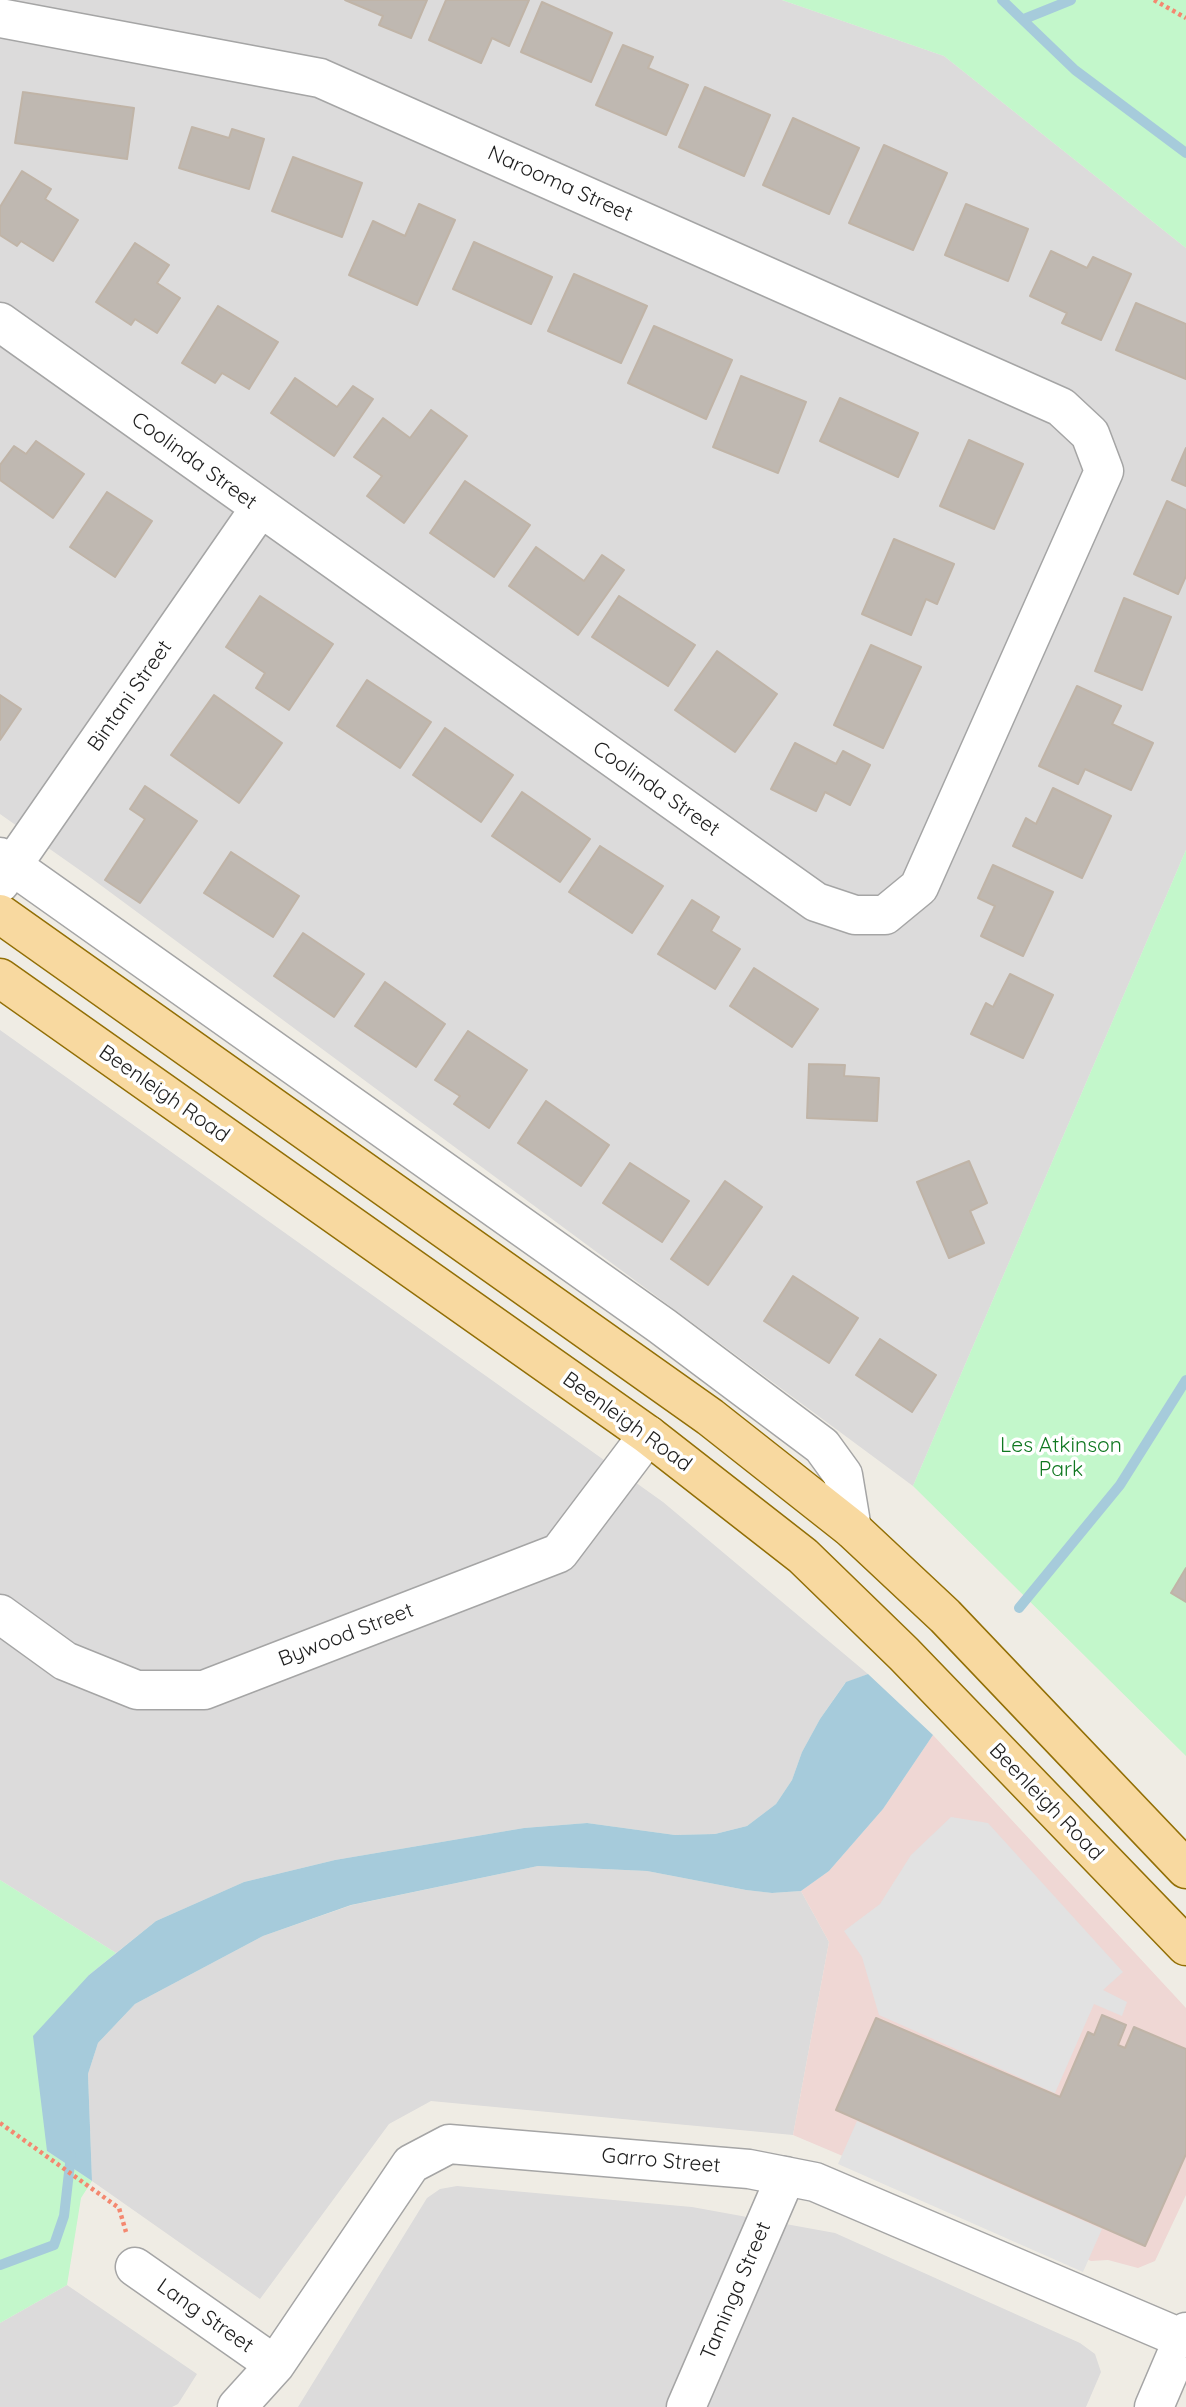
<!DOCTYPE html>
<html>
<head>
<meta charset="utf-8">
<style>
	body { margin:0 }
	canvas { display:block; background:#efece4 }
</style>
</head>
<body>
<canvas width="1186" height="2407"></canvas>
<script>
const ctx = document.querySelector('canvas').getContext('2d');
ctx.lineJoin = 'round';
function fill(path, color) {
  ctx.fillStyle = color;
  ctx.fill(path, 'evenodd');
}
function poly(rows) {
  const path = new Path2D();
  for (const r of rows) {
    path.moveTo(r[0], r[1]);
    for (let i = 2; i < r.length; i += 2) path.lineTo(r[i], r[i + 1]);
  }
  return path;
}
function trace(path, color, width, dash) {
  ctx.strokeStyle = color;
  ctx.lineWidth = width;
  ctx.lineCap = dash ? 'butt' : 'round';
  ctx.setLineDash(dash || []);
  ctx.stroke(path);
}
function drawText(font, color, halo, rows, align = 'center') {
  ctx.font = font + ' Quicksand,sans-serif';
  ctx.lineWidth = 7;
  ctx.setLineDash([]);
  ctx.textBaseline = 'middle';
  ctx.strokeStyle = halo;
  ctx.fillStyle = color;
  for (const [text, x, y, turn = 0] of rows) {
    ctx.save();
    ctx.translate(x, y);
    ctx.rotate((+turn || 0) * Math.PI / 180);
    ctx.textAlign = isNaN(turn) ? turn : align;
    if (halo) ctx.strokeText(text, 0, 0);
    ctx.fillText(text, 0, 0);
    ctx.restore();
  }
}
const residential = poly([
	[0,0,782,0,944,56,1186,248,1186,850,913,1486,91,878,0,814],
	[0,1030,663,1502,868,1674,845,1683,820,1719,802,1752,792,1780,776,1804,747,1826,715,1834,675,1835,587,1823,524,1828,335,1860,244,1882,156,1921,116,1953,0,1880],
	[538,1866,647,1871,746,1890,772,1893,801,1891,829,1942,793,2135,431,2101,389,2124,260,2299,92,2181,88,2074,98,2043,135,2004,263,1936,352,1905],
	[457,2186,692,2207,835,2233,1080,2343,1095,2354,1101,2372,1086,2407,298,2407,427,2198,440,2189],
	[67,2285,197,2374,178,2404,172,2407,0,2407,0,2323]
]);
const commercial = poly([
	[933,1735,1186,2008,1186,2195,1155,2261,1138,2268,1108,2260,1091,2261,793,2135,829,1942,801,1891,829,1871,883,1809]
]);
const park = poly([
	[782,0,1186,0,1186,248,944,56],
	[1186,850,1186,1756,913,1486],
	[0,1880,116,1953,89,1975,47,2151,92,2181,81,2198,67,2285,0,2323]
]);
const parking = poly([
	[951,1817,988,1823,1123,1972,1103,1990,1127,2002,1122,2016,1094,2004,1055,2093,879,2015,862,1957,844,1931,880,1904,911,1855],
	[857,2121,1102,2229,1083,2272,838,2164]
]);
const water = poly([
	[868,1674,933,1735,883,1809,829,1871,801,1891,772,1893,746,1890,647,1871,538,1866,351,1905,263,1936,135,2004,98,2043,88,2074,92,2181,47,2151,33,2036,89,1975,156,1921,244,1882,335,1860,524,1828,587,1823,675,1835,715,1834,747,1826,776,1804,792,1780,802,1752,820,1719,846,1682]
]);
const stream = poly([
	[1002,0,1075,70,1186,153],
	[1024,19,1071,0],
	[1019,1608,1120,1485,1186,1380],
	[0,2265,54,2245,64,2216,71,2155]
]);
const building = poly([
	[345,0,427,0,411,38,379,25,383,16,345,0],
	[446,0,529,0,509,46,492,38,481,63,429,40,446,0],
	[542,2,612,33,591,82,521,52,542,2],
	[623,45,653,57,648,68,688,85,666,135,596,105,623,45],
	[705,87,770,115,744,176,679,147,705,87],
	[23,92,134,108,127,159,15,143,23,92],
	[793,118,859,148,829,214,763,185,793,118],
	[192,127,229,138,232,129,264,139,249,189,179,168,192,127],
	[884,145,947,173,913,250,849,223,884,145],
	[293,157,362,183,342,237,272,211,293,157],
	[22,171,51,189,45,199,78,220,53,261,21,241,17,246,0,235,0,207,22,171],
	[419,204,455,220,417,305,349,275,373,221,405,236,419,204],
	[966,204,1028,229,1008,281,945,255,966,204],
	[474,242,552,277,531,324,453,289,474,242],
	[135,243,169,265,157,283,180,298,157,333,135,319,131,325,96,302,135,243],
	[1051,251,1087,268,1093,257,1131,274,1101,340,1062,323,1067,313,1030,296,1051,251],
	[574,274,647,306,621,363,548,331,574,274],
	[1136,303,1186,324,1186,379,1116,350,1136,303],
	[218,306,278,342,249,389,222,373,215,383,182,363,218,306],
	[654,326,732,360,706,419,628,383,654,326],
	[741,376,806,402,778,473,713,447,741,376],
	[295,378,337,407,353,386,373,399,334,456,271,413,295,378],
	[840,398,918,433,898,477,820,441,840,398],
	[431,410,467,436,404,523,367,496,382,476,354,457,383,418,410,438,431,410],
	[969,440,1023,464,994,529,940,506,969,440],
	[36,441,84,474,53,518,0,480,0,465,14,446,26,454,36,441],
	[1186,448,1186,486,1172,480,1186,448],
	[465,481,530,525,494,577,430,533,465,481],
	[107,492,152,521,115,577,70,547,107,492],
	[1167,501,1186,510,1186,576,1178,594,1134,574,1167,501],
	[894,539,954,564,937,604,926,599,911,635,862,614,894,539],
	[536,547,584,581,602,555,624,570,578,635,509,586,536,547],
	[260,596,333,644,289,710,256,688,265,673,226,647,260,596],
	[619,596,695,645,668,686,592,637,619,596],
	[1124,598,1171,617,1142,690,1095,671,1124,598],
	[871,645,921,667,883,748,834,725,871,645],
	[717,651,777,694,735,752,675,710,717,651],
	[367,680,431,722,400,768,337,726,367,680],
	[1077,686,1121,706,1112,724,1153,743,1131,790,1085,769,1078,784,1039,766,1077,686],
	[0,695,21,709,0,740,0,695],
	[214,695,282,743,239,803,171,755,214,695],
	[445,728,513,775,481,822,413,775,445,728],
	[795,743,836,764,843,751,870,765,850,805,825,792,816,811,771,789,795,743],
	[145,786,197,821,140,903,105,880,145,819,130,809,145,786],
	[1053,788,1111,816,1082,878,1013,846,1026,818,1036,824,1053,788],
	[522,792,590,839,560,882,492,836,522,792],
	[600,846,663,886,632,933,569,892,600,846],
	[231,852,299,896,273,937,204,893,231,852],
	[993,865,1053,892,1023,956,981,936,995,906,978,898,993,865],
	[692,900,719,917,711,931,740,949,715,989,658,954,692,900],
	[303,933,364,974,334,1017,274,976,303,933],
	[754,968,818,1009,792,1047,730,1006,754,968],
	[1010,974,1053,995,1023,1058,971,1034,986,1003,993,1007,1010,974],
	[385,982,445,1024,416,1067,355,1026,385,982],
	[468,1031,527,1070,489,1128,454,1104,460,1096,435,1080,468,1031],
	[809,1064,845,1065,844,1076,879,1078,877,1121,807,1118,809,1064],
	[546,1101,609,1145,581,1186,518,1143,546,1101],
	[969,1161,987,1203,970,1211,984,1243,949,1258,917,1182,969,1161],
	[630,1163,689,1201,662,1242,603,1203,630,1163],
	[725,1181,762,1207,708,1285,671,1259,725,1181],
	[793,1276,858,1318,829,1363,764,1321,793,1276],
	[880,1339,936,1375,912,1412,856,1375,880,1339],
	[1186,1568,1186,1602,1171,1593,1186,1568],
	[1102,2015,1126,2025,1118,2045,1125,2048,1134,2027,1186,2049,1186,2154,1145,2246,836,2110,876,2018,1060,2097,1088,2032,1094,2035,1102,2015]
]);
const path = poly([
	[1154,0,1186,18],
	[0,2123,119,2208,126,2232]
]);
const minor = poly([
	[0,18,320,78,1061,407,1090,434,1104,471,919,887,885,915,855,915,816,902,0,322],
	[0,857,662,1326,822,1446,843,1475,852,1529],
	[0,883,260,508],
	[0,1614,65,1661,137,1690,204,1690,559,1553,648,1435],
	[135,2267,275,2365],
	[237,2407,275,2365,411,2164,449,2144,749,2169,815,2182,1183,2339],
	[686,2407,786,2176],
	[1154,2407,1186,2332]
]);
const major = poly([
	[0,914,710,1417,852,1529,945,1616,1186,1869],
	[0,978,648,1435,803,1556,904,1654,1186,1946]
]);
const streetNames = [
	["Narooma Street",560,184,24],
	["Coolinda Street",194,461,36],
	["Bintani Street",130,696,-55],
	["Coolinda Street",656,789,35],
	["Beenleigh Road",164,1094,35],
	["Beenleigh Road",627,1422,36],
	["Bywood Street",346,1635,-21],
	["Beenleigh Road",1046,1802,46],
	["Garro Street",661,2161,5],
	["Taminga Street",736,2291,-67],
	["Lang Street",205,2316,35]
];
const parkNames = [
	["Les Atkinson",1061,1446],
	["Park",1061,1470]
];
fill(residential, '#dcdbdb');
fill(commercial, '#efd7d4');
fill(park, '#c3f7cb');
fill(parking, '#e2e2e2');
fill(water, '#a6cbdb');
trace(stream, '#a6cbdb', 10);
fill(building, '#bfb8b1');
trace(building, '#c0b4a7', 2);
trace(minor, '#a5a5a5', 41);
trace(major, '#926f06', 41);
trace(path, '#f48870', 4.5, [3.5, 3.5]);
trace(minor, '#fff', 38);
trace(major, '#f8d9a0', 38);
drawText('21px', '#1e1e1e', '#fff', streetNames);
drawText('21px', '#107821', '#fff', parkNames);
</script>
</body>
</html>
